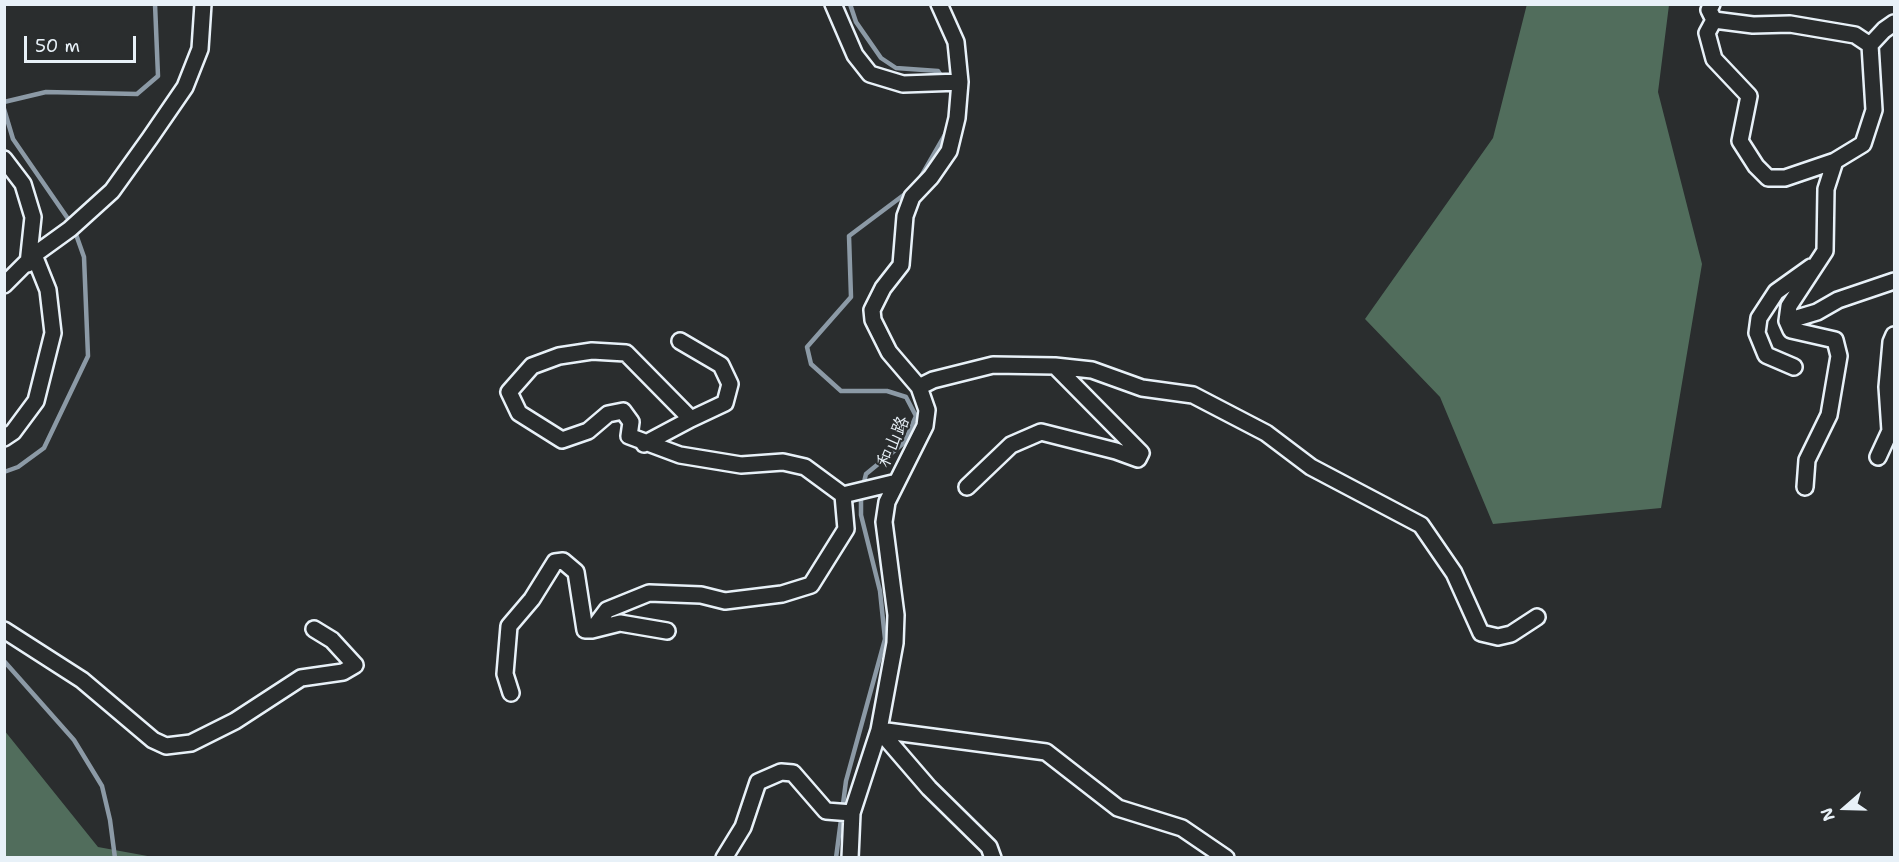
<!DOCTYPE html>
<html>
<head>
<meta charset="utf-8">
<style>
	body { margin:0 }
	#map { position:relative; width:1899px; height:862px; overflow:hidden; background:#2a2d2e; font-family:"Shantell Sans",sans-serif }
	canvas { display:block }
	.frame { position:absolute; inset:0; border:6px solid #e8f1f8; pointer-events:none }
	.north { position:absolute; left:1815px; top:778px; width:60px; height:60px; -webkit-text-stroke:4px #2a2d2e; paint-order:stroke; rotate:250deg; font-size:16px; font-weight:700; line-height:24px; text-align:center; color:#e8f1f8 }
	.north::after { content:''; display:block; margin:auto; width:21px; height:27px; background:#e8f1f8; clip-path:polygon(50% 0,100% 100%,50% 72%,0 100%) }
	.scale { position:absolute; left:24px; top:36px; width:112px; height:27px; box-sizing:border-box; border:3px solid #e8f1f8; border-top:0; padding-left:8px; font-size:18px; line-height:21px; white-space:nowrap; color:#e8f1f8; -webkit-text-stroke:4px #2a2d2e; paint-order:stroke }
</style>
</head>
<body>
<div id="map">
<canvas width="1899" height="862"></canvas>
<div class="frame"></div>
<div class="north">N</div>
<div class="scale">50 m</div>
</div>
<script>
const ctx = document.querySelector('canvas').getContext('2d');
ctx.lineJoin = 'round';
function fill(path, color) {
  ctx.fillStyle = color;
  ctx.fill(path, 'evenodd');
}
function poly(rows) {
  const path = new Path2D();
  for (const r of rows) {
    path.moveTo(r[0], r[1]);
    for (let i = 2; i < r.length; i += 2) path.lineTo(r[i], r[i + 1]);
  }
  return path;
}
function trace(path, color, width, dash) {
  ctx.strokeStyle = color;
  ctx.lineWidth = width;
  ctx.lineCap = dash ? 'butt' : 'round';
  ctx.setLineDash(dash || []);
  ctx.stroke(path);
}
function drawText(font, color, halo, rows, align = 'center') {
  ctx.font = font + ' "Shantell Sans","LXGW WenKai TC",sans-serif';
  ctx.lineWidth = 4.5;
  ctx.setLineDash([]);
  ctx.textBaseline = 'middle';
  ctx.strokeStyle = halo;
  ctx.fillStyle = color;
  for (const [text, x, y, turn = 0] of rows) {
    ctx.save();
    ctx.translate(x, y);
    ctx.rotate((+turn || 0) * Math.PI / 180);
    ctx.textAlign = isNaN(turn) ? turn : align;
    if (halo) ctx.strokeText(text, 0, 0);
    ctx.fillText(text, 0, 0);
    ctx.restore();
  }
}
const green = poly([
	[1527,4,1669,5,1658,92,1702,264,1661,508,1493,524,1440,397,1365,319,1493,138],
	[4,730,98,847,153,857,5,857]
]);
const stream = poly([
	[850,4,856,22,881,58,896,68,938,71,944,80],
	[4,102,46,92,137,94,158,76,155,4],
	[4,109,13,139,73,226,84,257,88,356,44,448,18,467,4,472],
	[920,178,947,131],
	[863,486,866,474,905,442,916,416,906,397,887,391,841,391,811,364,807,347,851,297,849,236,909,191],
	[4,661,74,740,102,786,110,820,115,858],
	[836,858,846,781,885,639,880,591,861,515,861,494]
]);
const minor = poly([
	[833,4,855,55,870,74,903,84,960,82],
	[1712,4,1709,10,1714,20,1753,25,1790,24,1855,35,1870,45],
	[1714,20,1707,33,1714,59,1749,96,1740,141,1756,166,1768,178,1785,178,1835,161],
	[4,159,23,184,33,217,28,264],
	[4,285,34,255,70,229,112,191,150,138,185,87,200,49,203,4],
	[1787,321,1817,312,1838,300,1894,281],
	[1794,367,1766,355,1757,333,1759,318,1776,292,1811,267],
	[919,387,933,380,993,365,1055,366,1092,370,1142,388,1193,395,1266,433,1311,467,1421,525,1454,573,1481,633,1498,637,1511,634,1537,617],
	[4,438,13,432,36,401,53,333,48,290,34,255],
	[644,444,691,419],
	[1878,457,1890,431,1887,387,1891,342,1894,335],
	[967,487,1011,445,1041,432,1116,451,1138,459,1141,453,1055,366],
	[1805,487,1807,460,1829,415,1839,356,1835,340,1791,330,1787,321,1789,306,1825,251,1826,189,1835,161,1863,144,1874,110,1870,45,1884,30,1894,23],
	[843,495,897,482],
	[4,630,82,680,153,740,166,746,191,743,235,721,301,678,343,672,355,665,332,640,314,629],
	[592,630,620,623,667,631],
	[511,693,505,674,509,626,532,599,555,562,563,561,576,572,585,630,592,630,607,610,649,593,701,595,725,601,782,594,811,585,846,529,843,495,805,467,783,462,741,465,680,455,629,436,631,422,623,411,608,414,588,431,562,440,519,413,509,392,532,366,559,356,592,351,626,353,691,419,725,403,730,384,721,365,680,341],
	[724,858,743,827,758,782,781,772,793,773,826,811,852,813],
	[850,858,852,813,879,730,895,643,896,615,884,522,887,502,925,426,927,410,919,387,889,352,873,320,872,310,883,288,901,265,905,216,912,197,931,177,949,151,957,118,960,82,956,42,939,4],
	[993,858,989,847,929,788,879,730,1046,752,1118,808,1182,828,1226,858]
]);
const streetNames = [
	["和山路",894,442,-66]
];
fill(green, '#516d5c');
trace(stream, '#8c9aa6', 4.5);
trace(minor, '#e8f1f8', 20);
trace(minor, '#2a2d2e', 15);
drawText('18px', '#e8f1f8', '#2a2d2e', streetNames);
</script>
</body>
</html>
